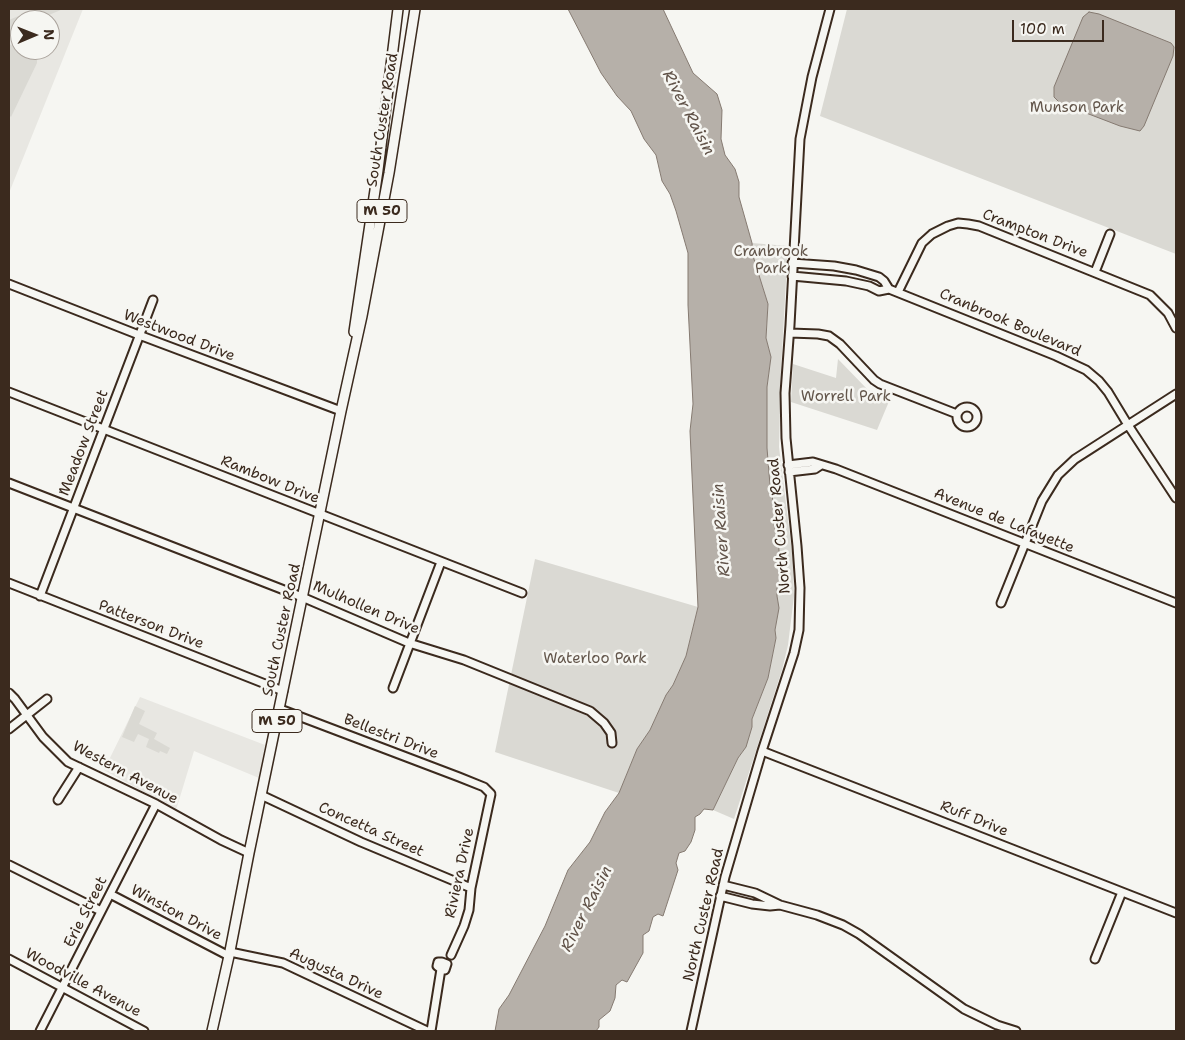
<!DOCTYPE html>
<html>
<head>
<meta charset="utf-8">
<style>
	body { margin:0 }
	#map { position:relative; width:1185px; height:1040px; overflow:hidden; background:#f6f6f2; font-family:"Shantell Sans",sans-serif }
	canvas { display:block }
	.frame { position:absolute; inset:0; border:10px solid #3b2a1e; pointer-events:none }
	.north { position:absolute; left:10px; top:10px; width:50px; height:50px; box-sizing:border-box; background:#f6f6f2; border:1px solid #aba49d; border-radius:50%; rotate:89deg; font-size:14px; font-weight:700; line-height:20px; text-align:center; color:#3b2a1e }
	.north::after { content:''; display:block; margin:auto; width:18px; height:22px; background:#3b2a1e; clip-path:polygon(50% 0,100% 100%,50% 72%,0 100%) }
	.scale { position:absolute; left:1012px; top:20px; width:92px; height:22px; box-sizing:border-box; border:2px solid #3b2a1e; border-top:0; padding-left:6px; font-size:15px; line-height:18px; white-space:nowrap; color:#3b2a1e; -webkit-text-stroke:4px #f6f6f2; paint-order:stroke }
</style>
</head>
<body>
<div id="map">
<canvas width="1185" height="1040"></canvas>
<div class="frame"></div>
<div class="north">N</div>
<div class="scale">100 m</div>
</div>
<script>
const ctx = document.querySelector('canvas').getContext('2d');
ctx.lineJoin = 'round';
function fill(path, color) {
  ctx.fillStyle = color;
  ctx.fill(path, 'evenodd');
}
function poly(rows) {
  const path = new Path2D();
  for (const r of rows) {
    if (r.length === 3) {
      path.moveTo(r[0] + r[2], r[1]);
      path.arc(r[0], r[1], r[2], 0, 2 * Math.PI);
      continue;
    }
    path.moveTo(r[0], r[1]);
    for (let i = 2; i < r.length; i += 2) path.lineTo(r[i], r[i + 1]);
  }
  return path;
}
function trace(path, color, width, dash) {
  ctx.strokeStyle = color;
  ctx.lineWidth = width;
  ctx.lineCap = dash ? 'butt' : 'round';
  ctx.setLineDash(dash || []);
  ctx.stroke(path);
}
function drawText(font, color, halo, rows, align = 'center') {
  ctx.font = font + ' "Shantell Sans",sans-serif';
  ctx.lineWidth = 5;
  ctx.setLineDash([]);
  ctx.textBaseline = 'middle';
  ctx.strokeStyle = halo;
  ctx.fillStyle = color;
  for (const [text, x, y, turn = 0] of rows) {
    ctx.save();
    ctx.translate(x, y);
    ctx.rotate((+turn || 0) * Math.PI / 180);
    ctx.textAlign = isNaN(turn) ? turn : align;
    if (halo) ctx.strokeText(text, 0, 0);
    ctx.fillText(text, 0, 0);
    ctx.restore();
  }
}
const built = poly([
	[9,9,83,9,9,193],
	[20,20,50,20,50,50,20,50],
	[140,697,265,745,259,778,194,751,176,810,104,770]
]);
const green = poly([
	[38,9,63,9,42,18],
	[847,9,1176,9,1176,254,820,116],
	[28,12,31,20,20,20,20,27,10,31,9,20],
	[9,44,20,49,20,50,32,53,37,59,37,63,11,117,9,115],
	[752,243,788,246,781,369,779,447,793,560,794,596,788,645,782,670,734,819,713,810,738,758,742,753,752,727,752,719,768,678,776,638,775,630,778,602,777,596,777,588,781,583,781,575,778,538,774,525,776,517,770,485,767,448,767,387,771,357,766,338,768,304,753,256],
	[838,359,868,390,890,399,877,430,791,402,793,364,836,378],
	[535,559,698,607,686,656,673,685,666,696,650,730,637,749,619,793,495,752],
	[135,706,145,711,139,724,157,733,154,739,170,748,167,754,160,751,159,753,146,747,149,739,138,734,134,742,122,737]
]);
const water = poly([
	[568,9,663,9,693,73,717,94,722,110,721,139,725,155,735,169,739,182,739,197,752,243,753,256,768,304,766,338,771,357,767,387,767,448,770,485,776,517,774,525,778,538,781,575,781,583,777,588,777,596,779,608,775,630,776,638,768,678,752,719,752,727,746,747,738,758,713,810,704,809,700,814,695,817,695,830,691,842,685,851,679,853,676,863,678,870,663,916,658,914,653,917,649,931,643,935,643,953,627,982,622,980,616,985,615,998,610,1011,599,1020,599,1027,596,1031,495,1031,499,1009,509,995,545,926,568,870,590,842,605,812,619,793,637,749,650,730,666,695,673,685,686,656,698,607,690,431,693,404,688,305,688,253,676,211,670,194,662,181,656,155,644,139,631,111,617,96,601,73,568,9],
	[1089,12,1099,14,1171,43,1174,47,1173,56,1144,126,1140,131,1120,126,1060,103,1054,97,1054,87,1083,17,1089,12]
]);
const minor = poly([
	[792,263,834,266,856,270,879,277,884,281,889,289],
	[1095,272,1110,234],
	[792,276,846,281,869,286,879,291,889,289,1056,356,1086,370,1099,381,1108,392,1128,425,1176,498],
	[9,284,139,335,341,411],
	[898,292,922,243,932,234,948,226,958,223,968,224,979,226,1150,295,1168,313,1176,328],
	[790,333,818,334,829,336,840,344,874,380,880,384,957,414],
	[9,392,522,593],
	[967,417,10],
	[788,465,813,462,836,469,1176,603],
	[789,472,815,469,821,465],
	[9,483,302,597,409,643,464,660,590,711,604,723,611,733,612,743],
	[9,583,283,691],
	[40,596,153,300],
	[1001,603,1042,501,1058,475,1075,459,1176,394],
	[393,688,441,562],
	[9,693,15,699,43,737,68,762,156,804,221,840,249,853],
	[280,709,459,777,484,787,491,794,471,888,469,910,464,926,451,955],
	[9,729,47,699],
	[762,751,1176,913],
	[261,795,361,842,471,888],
	[58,800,79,767],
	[9,865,101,911],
	[723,885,755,893,780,905,817,915,843,925,859,934,964,1009,997,1025,1016,1031],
	[110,894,229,956],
	[720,896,752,904,770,906,780,905],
	[230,952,283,963,427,1031],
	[9,959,144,1031],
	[1095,959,1122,892],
	[40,1031,156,804],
	[431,1031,441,969,437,966,438,962,442,962,447,964,445,970,441,969],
	[691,1031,725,877,762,751,794,653,799,630,800,588,797,546,786,438,785,393,790,325,800,139,812,77,830,9]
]);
const major = poly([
	[354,332,378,170,398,9],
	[212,1031,229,956,249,853,341,411,362,316,389,173,415,9]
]);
const shields = [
	[382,211,50],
	[277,721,50]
];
const shieldNames = [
	["M 50",382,211],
	["M 50",277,721]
];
const parkNames = [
	["Munson Park",1077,108],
	["Cranbrook",771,252],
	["Park",771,269],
	["Worrell Park",846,397],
	["Waterloo Park",595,659]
];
const streetNames = [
	["South Custer Road",383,120,-81],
	["Crampton Drive",1035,234,21],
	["Cranbrook Boulevard",1010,323,23],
	["Westwood Drive",179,336,21],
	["Meadow Street",84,443,-69],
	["Rambow Drive",270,480,22],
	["Avenue de Lafayette",1004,521,22],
	["North Custer Road",780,526,-95],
	["Mulhollen Drive",366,608,23],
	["Patterson Drive",151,625,21],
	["South Custer Road",282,630,-78],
	["Bellestri Drive",391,737,21],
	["Western Avenue",125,773,28],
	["Ruff Drive",974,819,22],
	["Concetta Street",371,830,24],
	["Riviera Drive",460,873,-78],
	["Erie Street",86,912,-63],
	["Winston Drive",176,913,28],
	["North Custer Road",704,915,-77],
	["Augusta Drive",336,974,25],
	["Woodville Avenue",83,983,28]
];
const waterNames = [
	["River Raisin",688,113,62],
	["River Raisin",722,530,-94],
	["River Raisin",587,909,-63]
];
fill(built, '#e8e7e2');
fill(green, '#dad9d3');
fill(water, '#b6b0a9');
trace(water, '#857a71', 1);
trace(minor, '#3b2a1e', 11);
trace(major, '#3b2a1e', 12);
trace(minor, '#f6f6f2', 7);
trace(major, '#f6f6f2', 9);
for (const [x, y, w] of shields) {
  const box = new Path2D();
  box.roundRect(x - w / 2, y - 11.5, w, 23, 4);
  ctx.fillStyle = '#f6f6f2';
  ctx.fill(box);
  trace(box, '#3b2a1e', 1);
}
drawText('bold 14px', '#3b2a1e', null, shieldNames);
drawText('15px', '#63564b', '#f6f6f2', parkNames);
drawText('15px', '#3b2a1e', '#f6f6f2', streetNames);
drawText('italic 16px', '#605248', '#f6f6f2', waterNames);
</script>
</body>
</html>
